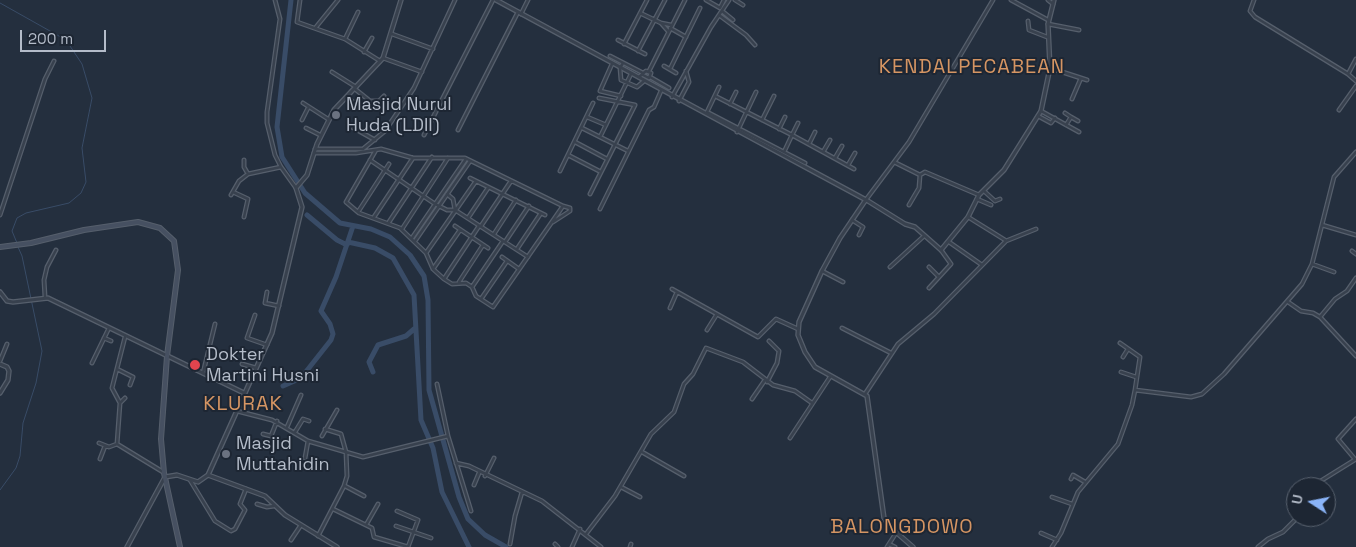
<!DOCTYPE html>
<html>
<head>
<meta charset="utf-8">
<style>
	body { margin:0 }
	#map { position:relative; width:1356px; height:547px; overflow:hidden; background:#242f3e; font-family:"Space Grotesk",sans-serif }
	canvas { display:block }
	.north { position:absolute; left:1286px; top:477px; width:50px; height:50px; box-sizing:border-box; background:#1d2633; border:1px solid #59626f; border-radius:50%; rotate:281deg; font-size:14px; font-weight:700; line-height:20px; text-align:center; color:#b4bcc9 }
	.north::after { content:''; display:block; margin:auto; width:18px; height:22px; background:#8ab4f8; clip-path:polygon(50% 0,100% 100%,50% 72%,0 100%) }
	.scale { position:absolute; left:20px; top:30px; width:86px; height:22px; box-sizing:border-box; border:2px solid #b4bcc9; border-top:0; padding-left:6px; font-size:15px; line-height:18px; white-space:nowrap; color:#b4bcc9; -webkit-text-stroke:4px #1d2633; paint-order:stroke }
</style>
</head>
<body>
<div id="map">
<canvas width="1356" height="547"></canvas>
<div class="north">U</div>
<div class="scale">200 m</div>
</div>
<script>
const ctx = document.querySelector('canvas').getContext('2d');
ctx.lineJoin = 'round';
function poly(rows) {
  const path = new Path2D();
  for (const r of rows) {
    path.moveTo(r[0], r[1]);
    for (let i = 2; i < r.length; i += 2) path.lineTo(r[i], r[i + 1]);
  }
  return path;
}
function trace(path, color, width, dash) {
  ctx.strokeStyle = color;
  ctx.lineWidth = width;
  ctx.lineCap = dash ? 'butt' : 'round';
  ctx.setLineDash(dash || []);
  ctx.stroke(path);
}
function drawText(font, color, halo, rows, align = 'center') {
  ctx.font = font + ' "Space Grotesk",sans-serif';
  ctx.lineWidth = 4;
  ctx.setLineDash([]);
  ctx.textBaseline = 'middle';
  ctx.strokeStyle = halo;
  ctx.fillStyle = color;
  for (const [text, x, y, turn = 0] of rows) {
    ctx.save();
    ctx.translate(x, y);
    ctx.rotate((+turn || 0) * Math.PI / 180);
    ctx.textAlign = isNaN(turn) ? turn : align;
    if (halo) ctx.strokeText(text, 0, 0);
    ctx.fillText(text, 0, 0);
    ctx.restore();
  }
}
const stream = poly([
	[0,3,66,40,82,64,92,98,82,148,86,182,81,193,69,203,26,213,17,218,12,231,17,243],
	[0,490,16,468,20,456,23,423,36,383,42,351,22,256,18,247]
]);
const river = poly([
	[291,0,277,127,282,157,305,193,340,223,371,229,390,237,410,255,424,276,428,300,429,390,459,497,468,519,485,535,506,547],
	[307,215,337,240,347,245],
	[348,242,375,248,393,258,414,295,421,420,433,448,442,492,469,547],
	[373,372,369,362,378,345,406,336,414,329],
	[283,386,301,378,331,340,333,334,330,324,321,311,336,277,353,226]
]);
const minor = poly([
	[275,0,280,19,267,112,267,123,275,155,281,167,296,188],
	[300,0,297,22,345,39,380,61],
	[706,0,720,8,724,0],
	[735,0,743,5],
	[1011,0,1048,20],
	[1048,0,1053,4],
	[1254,0,1250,11,1255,17,1348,74],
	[722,11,733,20],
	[640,13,661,23],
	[521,14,528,0],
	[719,15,746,35,755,45],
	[1028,21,1029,30,1047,37],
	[1048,24,1079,30],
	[316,27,338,0],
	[670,28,686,37],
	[668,31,661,23,671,25],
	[392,34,433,49],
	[345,39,358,12],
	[618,40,645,54],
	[624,44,647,0],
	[638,51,665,0],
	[364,52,372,38],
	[610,56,643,73],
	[383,58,422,72],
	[1356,59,1348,74,1356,81],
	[623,63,620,68,621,80,637,87,644,81],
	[612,64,600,91,621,96],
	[664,66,676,73],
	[1050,68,1087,80],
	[670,69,700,8],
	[649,71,685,0],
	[332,72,356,87],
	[639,77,646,71,651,73,649,78,643,75],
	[650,77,669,88],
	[719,87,707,112,805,163],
	[355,89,370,101,379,101,384,96],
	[715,96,792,135,798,123],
	[347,97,357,105],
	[672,97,711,27,729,0],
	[1072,99,1081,78],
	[679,101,689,82,686,71],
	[303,103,328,119],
	[730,104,736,92],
	[1339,110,1356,86],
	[1041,111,1079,132],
	[1065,113,1071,117],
	[1038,116,1051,123,1055,118],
	[587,117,606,125],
	[302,120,308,108],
	[762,120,774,96],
	[1066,125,1071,117,1078,121],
	[350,126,375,140],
	[306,128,320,135],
	[582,128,628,151],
	[779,129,785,117],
	[458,130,518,12],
	[737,132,756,92],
	[424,135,493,0],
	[600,137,631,74],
	[575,142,607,159],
	[809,144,815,132],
	[315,149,363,149,385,131,414,88,455,0],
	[784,152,792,135,854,169],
	[823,152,830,140],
	[314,153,356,153,381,149,413,158,465,158,563,206,493,307,476,296,472,287,466,283,452,284,444,279,433,269,426,253,400,228,359,213,346,202,376,150],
	[568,155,601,172],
	[835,158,842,146],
	[244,160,244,167,248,174],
	[370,160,435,204,447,210,455,210,528,257],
	[894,162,920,175],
	[848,165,855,153],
	[560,171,593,103],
	[470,178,545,215],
	[984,191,995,201,1000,199],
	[233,192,248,199,244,217],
	[447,194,453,199,455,210],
	[590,194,635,105,599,98],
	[231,195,239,181,248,174,281,167],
	[977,199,991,205],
	[865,201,909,142,993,0],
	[909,205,919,188,920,175,925,172,979,195],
	[600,209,649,110,654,107,661,91],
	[358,212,389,164],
	[0,215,45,79,54,61],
	[374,217,413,158],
	[968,217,1005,240],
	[468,218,488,188],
	[852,220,863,227,859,235],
	[389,222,432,157],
	[553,222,570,211,570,208,563,206],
	[1322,225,1356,235],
	[455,226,488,248],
	[481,226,511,181],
	[402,229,448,158],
	[494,234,516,200],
	[412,238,466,159],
	[415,241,470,161],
	[505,242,529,206],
	[949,242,982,265],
	[517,249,541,213],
	[1352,251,1356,254],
	[426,253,476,181],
	[502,257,519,269],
	[1312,264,1334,272],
	[890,267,924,236],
	[929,267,938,276],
	[433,269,460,230],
	[822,271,843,282],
	[444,279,479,226],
	[459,282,483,245],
	[472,287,503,241],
	[929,288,951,264,941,250],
	[672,289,758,337,776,319,798,329],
	[267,292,265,303,279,306],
	[45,297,44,280,47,267,56,250],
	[481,299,507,261],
	[1288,302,1301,311,1313,313,1320,317,1356,356],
	[670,308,677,292],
	[255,315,247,338,267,345],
	[1320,317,1335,299,1347,291,1356,278],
	[842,328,891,353],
	[707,330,717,314],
	[125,337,112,388,120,403,117,444,163,472],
	[104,338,111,341],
	[1120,343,1140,357,1135,390],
	[1123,357,1128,349],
	[0,361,7,344],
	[92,363,109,328],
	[242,364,256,368],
	[117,369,133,377,130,385],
	[1121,372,1136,377],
	[203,373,215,324],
	[767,382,777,363,779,351,769,341],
	[437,384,448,436,471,511],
	[865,394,898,344,934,314,1006,241,1036,229],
	[752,399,765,380],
	[120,403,125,398],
	[237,411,272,420,308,441,363,457,448,436],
	[287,427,301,395],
	[295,432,303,419,309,421],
	[263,434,271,436,277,421],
	[322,436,337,410],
	[790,438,830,377],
	[99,443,109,447,117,444],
	[642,452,684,476],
	[305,458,308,441],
	[1354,458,1338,439,1356,419],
	[100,459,105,446],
	[456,463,469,466,542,501,601,547],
	[485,476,494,458],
	[1071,479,1073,475,1085,482],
	[190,480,215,521,231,531,235,529,245,510,240,504,246,489],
	[474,485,479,473],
	[345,486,364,496],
	[621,487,640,497],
	[1311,487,1356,459],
	[1052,497,1072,504],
	[257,504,267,507,274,506],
	[333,509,372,528,374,537,408,547],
	[397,511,418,520,408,547],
	[366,525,378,504],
	[396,526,431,538],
	[1041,533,1057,540],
	[586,534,615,496,651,434,674,412,684,384,693,374,706,348,743,362,773,385,795,391,812,403],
	[318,536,344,486,347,476,346,452,341,434,325,429],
	[291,540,301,525],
	[510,544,515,516,522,492],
	[555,544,558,547],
	[889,544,895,547],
	[572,547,580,529],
	[630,547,631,544],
	[887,547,896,533],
	[1052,547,1061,533,1078,492,1118,444,1132,405,1135,390,1191,397,1202,394,1224,374,1302,284,1312,264,1334,177,1356,152],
	[1258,547,1268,539,1283,532,1298,517]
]);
const tertiary = poly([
	[496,0,868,201,905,224,915,227,941,250,968,217,979,195,1004,170,1041,111,1050,68,1048,24,1054,0],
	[865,201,840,238,822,271,799,322,798,335,805,352,815,367,867,396,884,518,889,526,913,547],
	[0,292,7,301,13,302,48,298,244,393],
	[0,364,7,367,9,371,8,380,0,393],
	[208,475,265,496,285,515,337,547],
	[127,547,165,477,177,475,198,482,208,475,272,333,302,207,296,188,307,175,317,144,334,110,383,58,401,0]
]);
const secondary = poly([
	[0,247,31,243,84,230,138,222,160,228,174,241,178,270,167,356,161,439,164,473,180,547]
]);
const markers = [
	[336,115,5,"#6b7280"],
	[195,365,6,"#e0444e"],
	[226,454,5,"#6b7280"]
];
const poiNames = [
	["Masjid Nurul",346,105],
	["Huda (LDII)",346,126],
	["Dokter",206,355],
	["Martini Husni",206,376],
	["Masjid",236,444],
	["Muttahidin",236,465]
];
const quarterNames = [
	["KENDALPECABEAN",972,68],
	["KLURAK",243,405],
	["BALONGDOWO",902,528]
];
trace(stream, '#394c67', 1);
trace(river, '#394c67', 5);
trace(minor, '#565f6c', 5);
trace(tertiary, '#565f6c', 5.5);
trace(secondary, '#565f6c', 6);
trace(minor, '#38414e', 2.5);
trace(tertiary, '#38414e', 3);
trace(secondary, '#465061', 4);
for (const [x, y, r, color] of markers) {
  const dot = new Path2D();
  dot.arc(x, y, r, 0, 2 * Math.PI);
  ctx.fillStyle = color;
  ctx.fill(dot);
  trace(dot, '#1d2633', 2);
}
drawText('18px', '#b4bcc9', '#1d2633', poiNames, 'left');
ctx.letterSpacing = '1px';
drawText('20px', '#d59563', '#1d2633', quarterNames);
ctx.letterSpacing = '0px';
</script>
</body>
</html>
